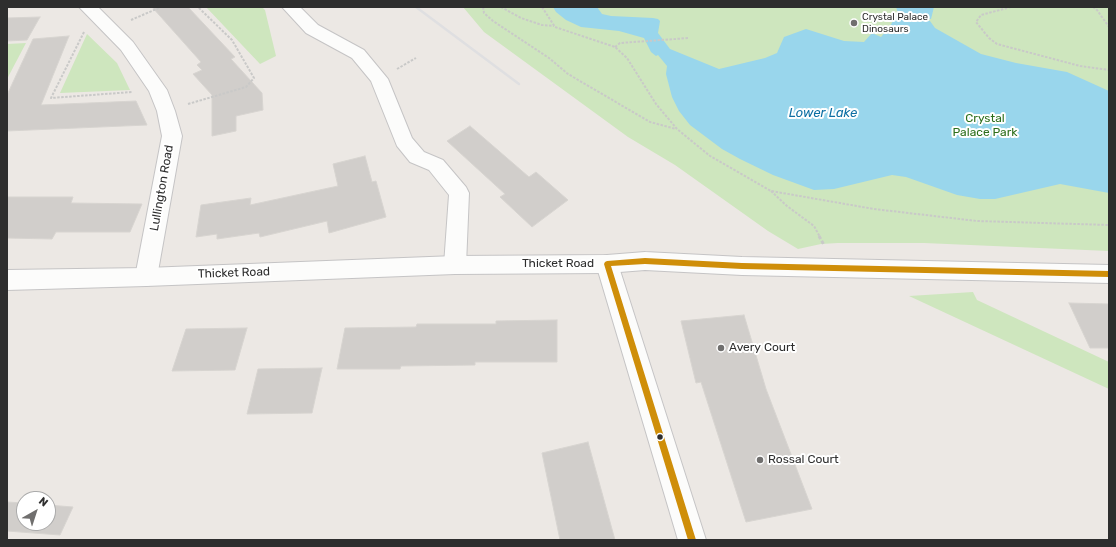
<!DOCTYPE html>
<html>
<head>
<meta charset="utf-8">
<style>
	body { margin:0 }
	#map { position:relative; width:1116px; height:547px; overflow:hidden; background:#ece8e4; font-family:Rubik,sans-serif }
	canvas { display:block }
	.frame { position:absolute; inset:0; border:8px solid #2e2e2e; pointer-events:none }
	.north { position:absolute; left:16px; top:491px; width:40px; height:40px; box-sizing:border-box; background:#fff; border:1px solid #ababab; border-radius:50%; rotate:39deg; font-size:11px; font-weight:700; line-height:16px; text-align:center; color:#2e2e2e }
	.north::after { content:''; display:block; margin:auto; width:14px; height:18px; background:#706f6e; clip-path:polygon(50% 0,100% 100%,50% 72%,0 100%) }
</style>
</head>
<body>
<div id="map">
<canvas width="1116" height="547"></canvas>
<div class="frame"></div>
<div class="north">N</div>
</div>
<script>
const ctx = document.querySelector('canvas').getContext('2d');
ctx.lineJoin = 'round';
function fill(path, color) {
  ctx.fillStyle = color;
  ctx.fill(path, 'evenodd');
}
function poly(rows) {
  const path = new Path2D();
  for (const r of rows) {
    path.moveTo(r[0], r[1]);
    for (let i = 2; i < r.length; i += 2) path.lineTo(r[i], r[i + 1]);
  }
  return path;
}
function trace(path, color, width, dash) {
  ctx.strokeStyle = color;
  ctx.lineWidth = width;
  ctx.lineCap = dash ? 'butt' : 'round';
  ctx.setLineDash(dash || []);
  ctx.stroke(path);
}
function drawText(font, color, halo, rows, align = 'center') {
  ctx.font = font + ' Rubik,sans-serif';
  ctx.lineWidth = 4;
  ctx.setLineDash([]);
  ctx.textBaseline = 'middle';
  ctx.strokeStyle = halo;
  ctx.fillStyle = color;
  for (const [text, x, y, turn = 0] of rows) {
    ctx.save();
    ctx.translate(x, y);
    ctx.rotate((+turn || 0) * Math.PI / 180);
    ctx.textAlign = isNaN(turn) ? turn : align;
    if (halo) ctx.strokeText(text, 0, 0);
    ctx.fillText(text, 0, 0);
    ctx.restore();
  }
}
const green = poly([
	[206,7,262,7,265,10,276,56,260,64],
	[463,7,1109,7,1109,251,924,243,838,243,821,244,798,249,768,231,675,165,628,137,484,32],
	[87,34,117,63,130,90,60,93],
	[26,43,7,79,7,44],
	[973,292,977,300,1109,362,1109,389,909,296]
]);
const water = poly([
	[553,7,597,7,602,14,611,16,653,18,658,19,660,21,658,33,670,49,719,69,765,58,777,53,784,37,806,29,844,41,864,42,872,33,881,37,890,26,898,13,896,7,934,7,931,19,908,17,930,21,935,28,981,54,1016,63,1067,72,1109,91,1109,193,1060,184,995,199,980,199,957,195,906,177,892,175,834,189,814,190,773,175,740,159,722,149,690,125,679,111,672,97,666,74,667,66,658,55,656,56,651,52,644,38,619,31,581,27,566,20,556,12]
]);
const building = poly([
	[152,7,188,7,235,57,231,59,262,93,263,110,236,116,236,131,212,136,212,95,193,74,202,70,197,65,201,62,152,7],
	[40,17,27,40,7,41,7,18,40,17],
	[69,36,41,105,136,101,147,125,7,131,7,95,33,39,69,36],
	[470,126,529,177,536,172,568,200,532,227,500,197,505,194,447,141,470,126],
	[365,156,372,182,376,181,386,217,329,233,327,221,260,237,259,233,217,239,217,234,196,237,201,205,251,198,250,205,338,186,333,164,365,156],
	[7,197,73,197,71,203,142,204,130,232,56,232,52,239,7,238,7,197],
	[1069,303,1109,304,1109,348,1090,348,1069,303],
	[744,315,766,389,812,509,746,522,701,382,696,383,681,321,744,315],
	[557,320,557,362,475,362,475,365,401,366,400,369,337,369,345,328,416,327,417,324,496,324,496,321,557,320],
	[247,328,235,370,172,371,186,329,247,328],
	[322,368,312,413,247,414,258,369,322,368],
	[588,442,615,540,560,540,542,453,588,442],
	[7,502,24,503,24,523,48,523,48,505,73,507,60,535,7,531,7,502]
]);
const pathFar1 = poly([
	[483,7,484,13,493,21,549,58,568,74,650,122,676,129],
	[501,7,521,18,542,25,554,26],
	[542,7,555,27,615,47,627,58,656,104,677,129,710,156,771,191,874,209,977,221,1109,225],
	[1011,7,981,15,976,22,989,38,997,44,1080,66,1109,70],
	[1093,7,1097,10,1109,27],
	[131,20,161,7],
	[84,32,51,98,132,92],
	[615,47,620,43,689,38],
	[397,69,416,58],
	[188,104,246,87,254,78,232,40,198,7],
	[771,191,787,206,814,226,820,237]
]);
const path = poly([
	[819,236,824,245]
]);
const minor = poly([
	[79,7,98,7,133,42,167,90,175,111,182,136,157,277,154,284,146,286,138,284,135,277,162,136,157,111,149,91,121,50,79,7],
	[282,7,300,7,318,25,364,50,388,79,412,138,424,152,443,160,466,187,469,193,466,265,463,272,455,274,447,272,444,265,449,195,429,170,410,162,397,146,371,81,352,58,306,33,282,7],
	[607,255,615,257,618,264,706,540,678,540,596,264,599,257,607,255]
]);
const tertiary = poly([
	[645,252,742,257,1109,265,1109,283,742,275,645,270,607,273,455,274,146,286,7,290,7,270,146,268,455,256,607,255,645,252]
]);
const rail = poly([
	[416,7,519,84]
]);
const bus1 = poly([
	[645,258,742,263,1109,271,1109,277,742,269,645,264,611,266,696,540,688,540,604,264,605,262,607,261,645,258]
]);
const markers = [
	[854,23,4,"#706f6e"],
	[721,348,4,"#706f6e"],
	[660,437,3.5,"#2e2e2e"],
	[760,460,4,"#706f6e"]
];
const farPoinames = [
	["Crystal Palace",862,17],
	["Dinosaurs",862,29]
];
const parkNames = [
	["Crystal",985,119],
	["Palace Park",985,133]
];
const streetNames = [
	["Lullington Road",162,188,-80],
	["Thicket Road",558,264],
	["Thicket Road",234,273,-2]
];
const poiNames = [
	["Avery Court",729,348],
	["Rossal Court",768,460]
];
const waterNames = [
	["Lower Lake",823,113]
];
fill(green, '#cee6be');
fill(water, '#99d6ec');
fill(building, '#d1cecb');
trace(building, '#d7d4d0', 1);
trace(minor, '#c5c4c5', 2);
trace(tertiary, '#c5c4c5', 2);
trace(pathFar1, '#c9c9c8', 2, [2.5, 1.5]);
trace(path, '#c9c9c8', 3, [3.5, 2]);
fill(minor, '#fcfcfb');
fill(tertiary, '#fcfcfb');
trace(rail, '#dfdfe1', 2.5);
fill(bus1, '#cf8e09');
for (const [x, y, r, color] of markers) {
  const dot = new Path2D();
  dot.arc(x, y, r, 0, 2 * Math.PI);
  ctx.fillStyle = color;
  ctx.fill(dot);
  trace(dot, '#fff', 1.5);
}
drawText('10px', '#2e2e2e', '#fff', farPoinames, 'left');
drawText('12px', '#2c6e1b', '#fff', parkNames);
drawText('12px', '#2e2e2e', '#fff', streetNames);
drawText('12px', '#2e2e2e', '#fff', poiNames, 'left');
drawText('italic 13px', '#0d6fa3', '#fff', waterNames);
</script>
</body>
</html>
